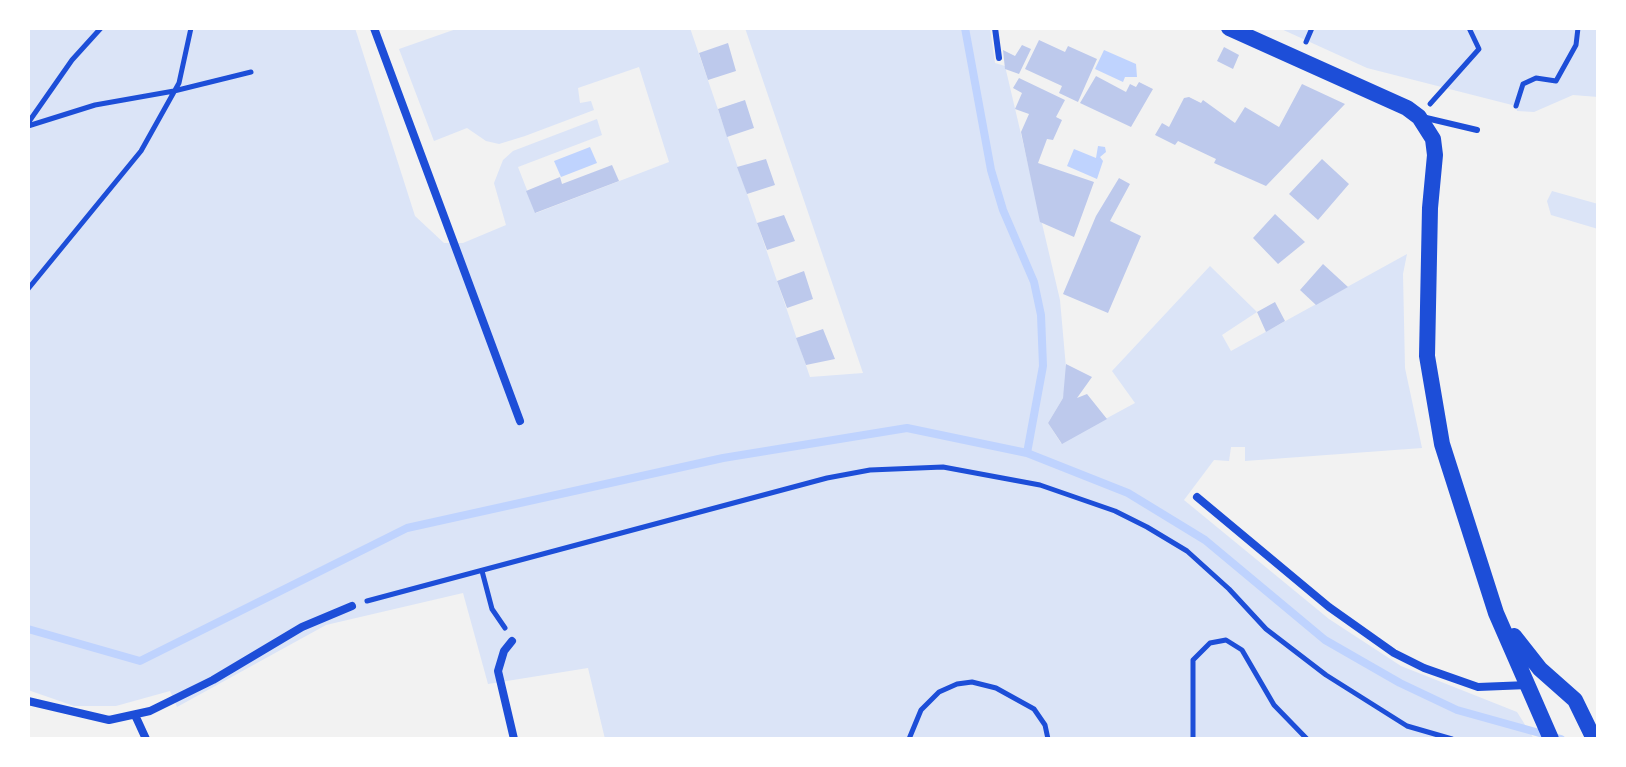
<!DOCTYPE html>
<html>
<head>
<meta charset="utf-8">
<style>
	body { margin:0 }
	#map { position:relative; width:1626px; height:767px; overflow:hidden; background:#f2f2f2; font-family:Raleway,sans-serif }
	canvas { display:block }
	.frame { position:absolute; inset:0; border:30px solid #fff; pointer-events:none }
</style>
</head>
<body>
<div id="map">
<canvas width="1626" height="767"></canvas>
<div class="frame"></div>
</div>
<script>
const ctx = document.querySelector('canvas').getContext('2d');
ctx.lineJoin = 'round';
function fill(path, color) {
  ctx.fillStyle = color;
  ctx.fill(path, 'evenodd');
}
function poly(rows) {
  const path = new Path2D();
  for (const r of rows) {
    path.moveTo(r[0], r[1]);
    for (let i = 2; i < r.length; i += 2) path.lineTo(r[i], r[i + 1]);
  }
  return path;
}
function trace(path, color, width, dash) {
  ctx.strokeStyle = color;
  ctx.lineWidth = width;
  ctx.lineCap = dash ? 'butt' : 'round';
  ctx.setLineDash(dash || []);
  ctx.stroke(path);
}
const green = poly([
	[31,28,355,28,415,216,444,243,463,243,506,225,494,183,503,160,513,151,597,119,602,135,518,167,536,213,669,162,639,67,578,88,580,103,591,101,594,110,525,136,499,144,486,141,467,128,434,141,399,49,459,28,690,28,810,377,863,373,745,28,990,28,995,63,1005,66,1060,300,1067,379,1063,398,1048,423,1061,443,1135,403,1112,371,1210,266,1257,312,1222,335,1231,351,1407,254,1403,274,1405,368,1422,448,1245,461,1245,447,1231,447,1229,461,1214,460,1184,500,1329,619,1401,666,1517,712,1534,739,605,739,588,668,488,684,463,593,326,625,177,707,170,691,116,706,74,706,28,690,28,31],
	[1279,28,1598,28,1598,97,1573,95,1534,112,1517,111,1516,106,1367,68],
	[1552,191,1598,204,1598,229,1551,215,1547,201]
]);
const water = poly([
	[1104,50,1136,64,1137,77,1125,77,1123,82,1095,69],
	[1098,146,1105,147,1106,152,1100,157,1103,161,1097,179,1067,166,1074,149,1096,158],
	[590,147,597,163,561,177,554,161]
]);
const stream = poly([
	[965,28,991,170,1003,210,1034,282,1041,315,1043,366,1027,453],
	[28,629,140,661,407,528,723,458,907,428,1027,453,1128,493,1205,540,1325,640,1400,683,1457,710,1561,739]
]);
const building = poly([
	[1039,40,1065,52,1068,46,1097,59,1078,102,1059,93,1062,86,1025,69],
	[728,43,736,71,708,80,699,53],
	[1022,45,1031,49,1019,74,1005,69,1003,50,1015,56],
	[1224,47,1239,55,1233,69,1217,61],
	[1096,76,1126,92,1130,84,1136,87,1139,82,1153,89,1131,127,1080,103],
	[1019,78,1065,100,1056,117,1062,120,1053,140,1047,139,1038,163,1094,182,1074,237,1040,222,1021,132,1029,114,1015,109,1022,93,1013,88],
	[1302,84,1345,104,1266,186,1214,163,1216,159,1178,141,1175,145,1155,135,1162,123,1169,127,1184,98,1189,97,1201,103,1203,100,1235,123,1245,107,1279,127],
	[745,100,754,128,727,137,718,109],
	[766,159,775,185,747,194,737,167],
	[1322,159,1349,184,1318,220,1289,194],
	[612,165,619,181,535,213,526,191,560,177,562,184],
	[1119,178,1130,184,1110,221,1141,236,1108,313,1063,294,1096,216],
	[1275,214,1305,242,1278,264,1253,238],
	[784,215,795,241,767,250,757,223],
	[1323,264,1348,287,1316,305,1300,290],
	[804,271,813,299,787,308,777,281],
	[1275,302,1285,321,1266,332,1257,312],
	[823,329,835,359,806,365,796,338],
	[1066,364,1092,377,1077,398,1087,394,1107,419,1062,444,1048,423,1063,398]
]);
const path = poly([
	[1306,42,1312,28],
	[1430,104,1479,49,1469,28],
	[1516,106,1523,84,1536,78,1556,81,1576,45,1578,28],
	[28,123,72,60,101,28],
	[28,126,95,105,174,91,251,72],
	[28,289,141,151,179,83,191,28],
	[482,571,492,609,505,628],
	[367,601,827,478,870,470,943,467,1040,485,1115,511,1147,527,1187,551,1229,589,1266,629,1326,675,1407,726,1452,739],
	[909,739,921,710,939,692,957,684,972,682,996,688,1034,709,1045,725,1048,739],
	[1193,739,1193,660,1210,643,1226,640,1242,650,1274,705,1307,739]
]);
const service = poly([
	[995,28,999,58],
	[1422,117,1477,130]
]);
const minor = poly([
	[374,28,520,421],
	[1197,497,1329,607,1394,653,1424,668,1478,687,1528,685],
	[512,641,504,651,498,671,514,739],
	[28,701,109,720,150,711,213,680,302,627,352,606],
	[135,715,146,739]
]);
const secondary = poly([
	[1229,28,1407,108,1419,117,1433,139,1435,155,1430,208,1427,356,1442,444,1496,613,1551,739],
	[1514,636,1540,669,1575,700,1594,739]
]);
fill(green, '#dbe4f7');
fill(water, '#bfd3fe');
trace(stream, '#bfd3fe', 8);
fill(building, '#bdc9ec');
trace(path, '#1d4ed8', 5);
trace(service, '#1d4ed8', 6);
trace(minor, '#1d4ed8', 8);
trace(secondary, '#1d4ed8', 16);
</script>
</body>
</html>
